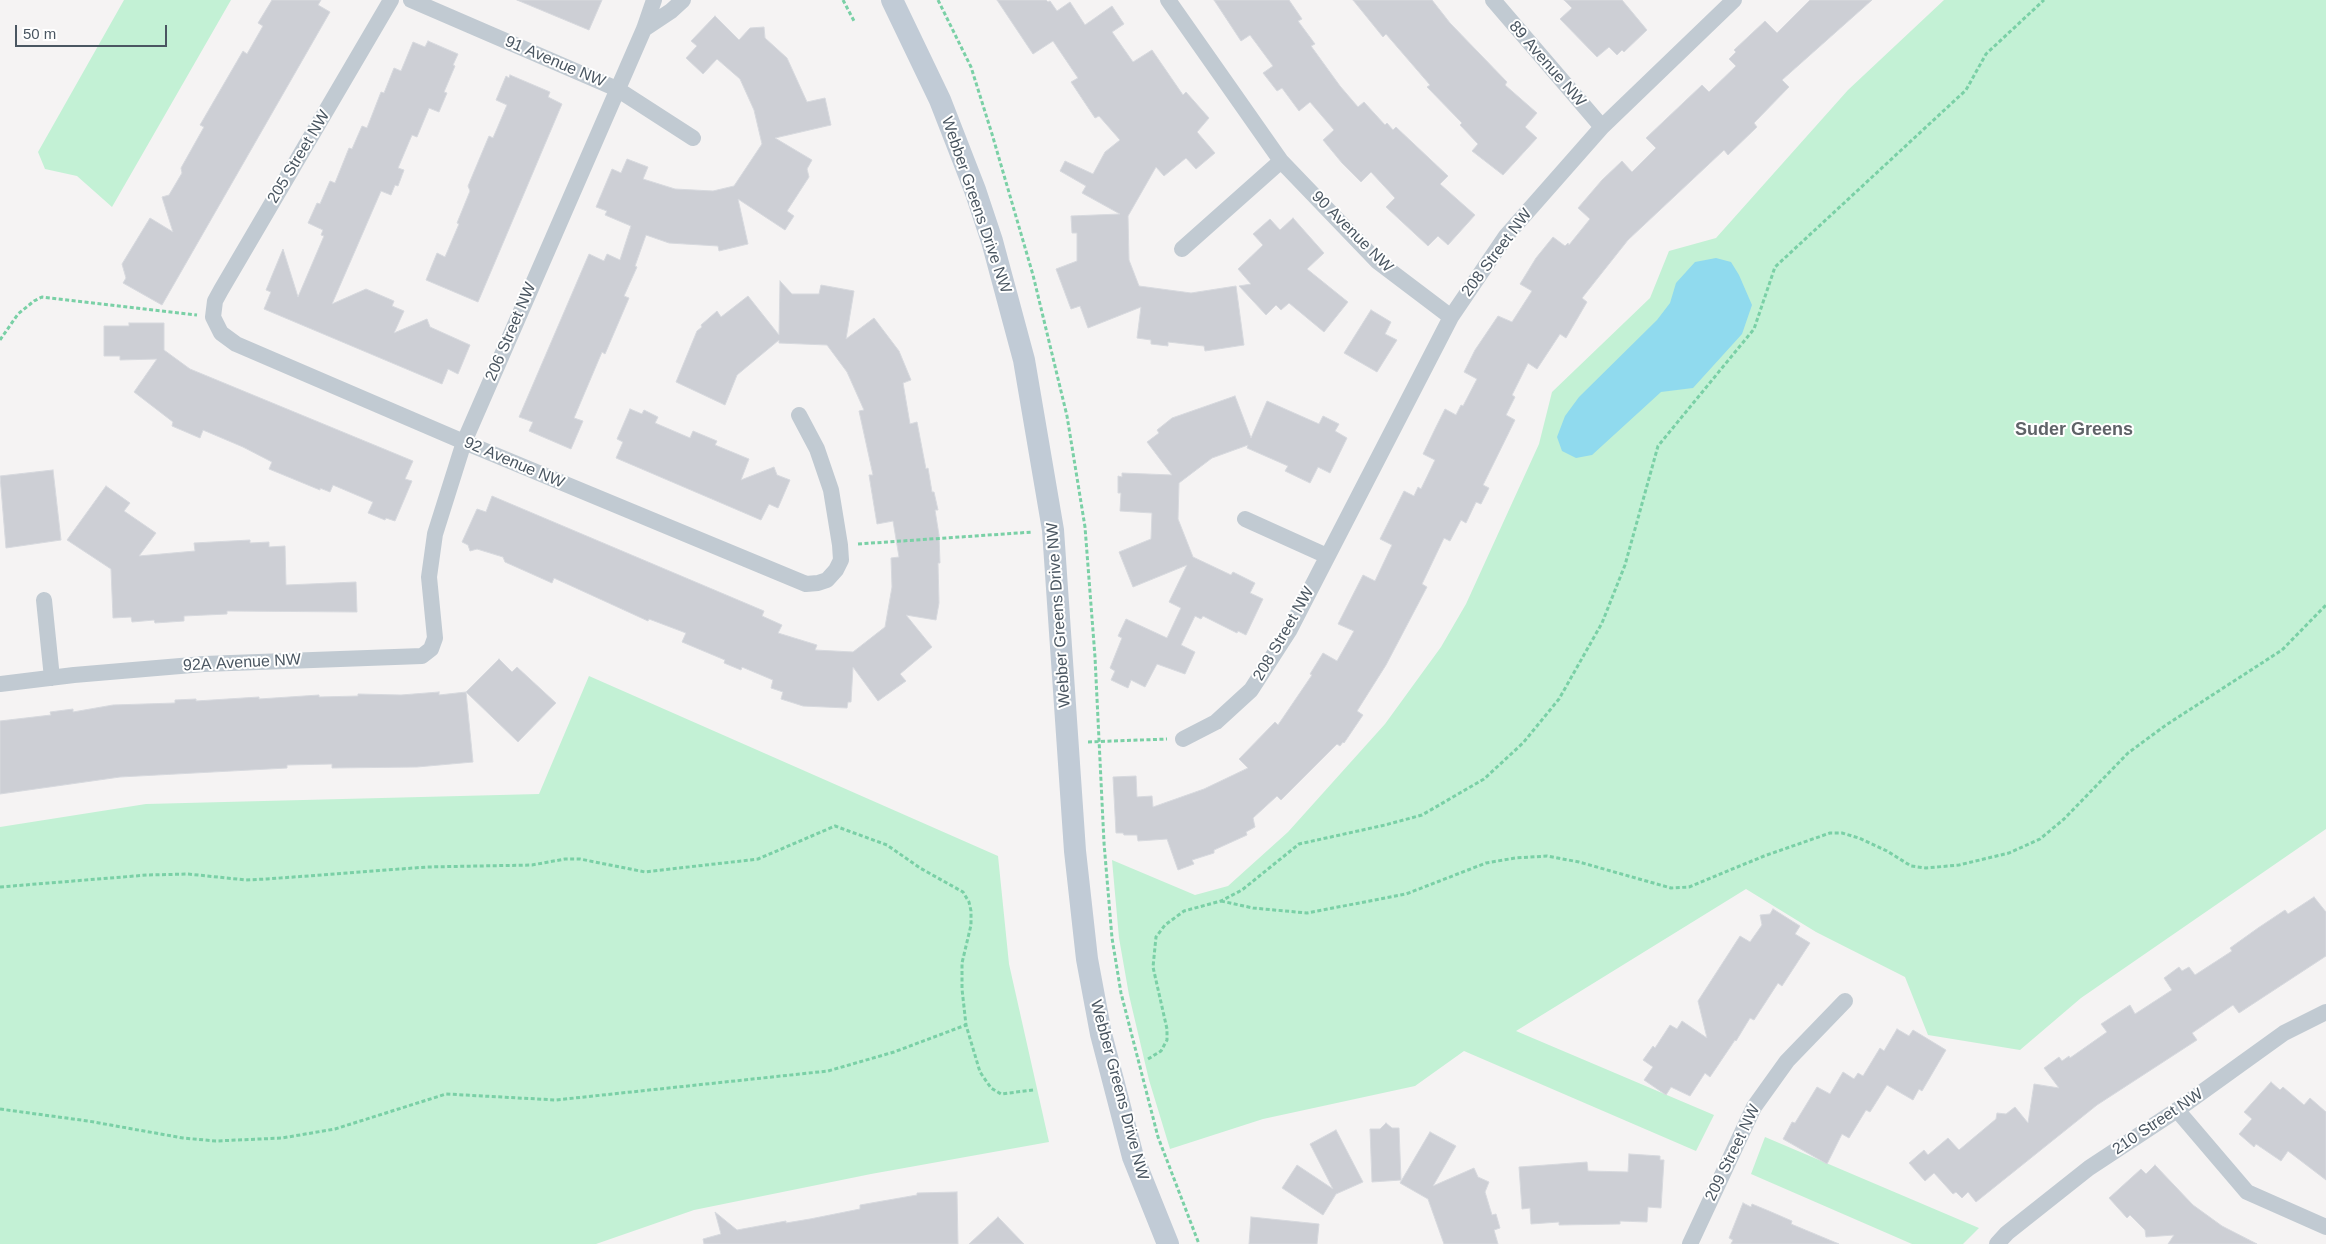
<!DOCTYPE html>
<html>
<head>
<meta charset="utf-8">
<style>
	body { margin:0 }
	#map { position:relative; width:2326px; height:1244px; overflow:hidden; background:#f5f3f3; font-family:Helvetica,sans-serif }
	canvas { display:block }
	.scale { position:absolute; left:15px; top:25px; width:152px; height:22px; box-sizing:border-box; border:2px solid #4a5661; border-top:0; padding-left:6px; font-size:15px; line-height:18px; white-space:nowrap; color:#4a5661; -webkit-text-stroke:4px #fff; paint-order:stroke }
</style>
</head>
<body>
<div id="map">
<canvas width="2326" height="1244"></canvas>
<div class="scale">50 m</div>
</div>
<script>
const ctx = document.querySelector('canvas').getContext('2d');
ctx.lineJoin = 'round';
function fill(path, color) {
  ctx.fillStyle = color;
  ctx.fill(path, 'evenodd');
}
function poly(rows) {
  const path = new Path2D();
  for (const r of rows) {
    path.moveTo(r[0], r[1]);
    for (let i = 2; i < r.length; i += 2) path.lineTo(r[i], r[i + 1]);
  }
  return path;
}
function trace(path, color, width, dash) {
  ctx.strokeStyle = color;
  ctx.lineWidth = width;
  ctx.lineCap = dash ? 'butt' : 'round';
  ctx.setLineDash(dash || []);
  ctx.stroke(path);
}
function drawText(font, color, halo, rows, align = 'center') {
  ctx.font = font + ' Helvetica,sans-serif';
  ctx.lineWidth = 4;
  ctx.setLineDash([]);
  ctx.textBaseline = 'middle';
  ctx.strokeStyle = halo;
  ctx.fillStyle = color;
  for (const [text, x, y, turn = 0] of rows) {
    ctx.save();
    ctx.translate(x, y);
    ctx.rotate((+turn || 0) * Math.PI / 180);
    ctx.textAlign = isNaN(turn) ? turn : align;
    if (halo) ctx.strokeText(text, 0, 0);
    ctx.fillText(text, 0, 0);
    ctx.restore();
  }
}
const green = poly([
	[124,0,231,0,112,207,77,176,45,169,38,152],
	[1944,0,2326,0,2326,829,2081,998,2020,1050,1928,1035,1905,977,1816,932,1746,889,1516,1031,1714,1115,1696,1151,1464,1051,1415,1086,1263,1119,1170,1149,1149,1080,1129,995,1119,938,1112,860,1195,895,1228,886,1288,832,1385,724,1441,647,1466,604,1539,444,1552,392,1650,298,1669,251,1716,238,1848,90],
	[589,676,998,856,1009,964,1049,1142,871,1174,694,1210,596,1244,0,1244,0,827,146,804,539,794],
	[1765,1137,1979,1228,1963,1244,1912,1244,1751,1174]
]);
const water = poly([
	[1716,258,1731,262,1739,275,1752,305,1742,334,1693,388,1661,392,1592,455,1576,458,1562,451,1557,437,1565,416,1579,397,1657,320,1670,303,1676,283,1695,262]
]);
const building = poly([
	[272,0,321,0,318,5,330,12,162,305,123,283,126,278,122,264,150,218,173,232,162,197,169,195,182,173,181,168,204,127,200,125,243,51,247,54,263,26,258,23,272,0],
	[517,0,602,0,589,30,517,0],
	[997,0,1046,0,1048,2,1050,1,1057,11,1070,2,1085,25,1112,6,1124,24,1112,32,1133,62,1152,50,1183,95,1186,92,1209,118,1197,132,1215,153,1196,169,1186,158,1164,176,1156,167,1128,216,1129,260,1139,286,1191,293,1236,286,1244,345,1205,351,1204,346,1168,342,1168,346,1151,344,1151,340,1137,338,1141,307,1088,328,1080,306,1071,309,1056,269,1077,261,1077,233,1072,233,1071,216,1120,214,1082,193,1086,186,1060,171,1065,161,1093,174,1105,152,1120,140,1099,116,1095,118,1071,82,1078,78,1053,41,1033,54,997,0],
	[1214,0,1289,0,1302,19,1298,21,1315,44,1311,46,1340,86,1358,107,1364,102,1385,125,1387,123,1393,130,1396,127,1448,176,1440,184,1475,215,1448,245,1438,236,1428,246,1386,207,1395,198,1371,172,1361,182,1342,163,1323,140,1334,130,1310,102,1299,111,1282,88,1277,91,1263,73,1273,66,1250,35,1241,41,1214,0],
	[1353,0,1432,0,1450,23,1507,82,1505,85,1537,113,1525,127,1537,138,1503,175,1472,151,1478,144,1460,125,1462,123,1427,87,1430,85,1386,34,1383,37,1353,0],
	[1564,0,1622,0,1647,30,1624,52,1622,50,1617,55,1609,47,1597,57,1560,19,1572,8,1564,0],
	[1810,0,1872,0,1782,80,1789,87,1754,123,1757,127,1728,155,1724,150,1628,240,1582,298,1587,302,1566,338,1560,334,1537,369,1528,363,1512,395,1515,397,1506,415,1515,420,1483,485,1489,488,1481,504,1476,502,1466,523,1461,520,1450,541,1444,538,1422,584,1427,587,1386,665,1357,711,1363,715,1344,743,1343,742,1340,746,1337,744,1281,800,1277,796,1253,818,1255,827,1246,832,1247,835,1214,850,1214,853,1192,860,1194,864,1178,870,1167,839,1138,841,1137,835,1124,835,1123,833,1116,833,1113,777,1136,776,1137,797,1152,796,1153,807,1204,789,1248,768,1239,759,1275,722,1278,725,1312,675,1310,674,1323,653,1337,661,1354,631,1338,624,1363,575,1375,581,1392,545,1380,539,1404,491,1414,496,1418,487,1421,489,1435,460,1423,454,1435,429,1445,409,1456,415,1461,405,1463,406,1477,379,1464,372,1475,350,1498,316,1512,322,1532,291,1520,284,1536,258,1553,237,1565,246,1568,243,1569,245,1590,219,1578,208,1602,180,1622,161,1632,172,1656,148,1646,138,1702,85,1709,92,1736,66,1729,59,1736,52,1734,50,1765,21,1777,33,1810,0],
	[715,16,739,40,750,28,764,27,765,38,787,58,807,102,825,98,831,125,775,138,812,160,807,169,809,177,787,211,794,216,785,230,738,199,748,244,719,251,718,246,669,243,646,235,635,266,637,267,624,296,629,298,605,354,602,352,574,418,583,421,571,449,529,431,533,422,519,417,589,254,604,261,607,254,620,260,631,226,605,215,607,211,596,207,612,169,621,173,627,159,648,167,643,179,675,189,713,191,734,186,762,144,754,110,740,79,717,59,703,74,686,58,697,46,691,41,715,16],
	[428,41,458,54,453,65,455,66,444,92,447,93,439,112,429,108,417,137,412,135,398,168,404,170,398,186,395,185,391,195,381,191,332,304,366,289,394,301,392,306,404,311,394,333,427,319,430,327,470,345,458,374,448,369,442,384,264,309,271,292,266,290,283,249,298,297,324,236,321,235,323,230,308,223,317,203,320,204,330,181,335,183,349,148,352,149,362,126,367,128,381,92,384,93,394,68,401,71,413,42,425,47,428,41],
	[510,75,550,92,548,97,562,104,478,302,426,280,437,253,445,257,459,224,457,223,470,191,468,186,489,136,493,138,507,105,496,100,506,76,509,78,510,75],
	[1293,218,1324,253,1307,269,1348,302,1324,332,1289,303,1281,310,1276,305,1266,315,1239,286,1251,284,1238,269,1263,245,1253,234,1270,219,1280,230,1293,218],
	[780,281,792,294,819,294,821,285,854,291,846,339,874,318,899,351,911,380,903,383,910,424,917,422,926,469,928,468,932,492,934,492,938,510,935,510,939,535,940,563,938,563,939,603,936,620,906,615,932,647,900,674,906,681,878,701,853,667,851,702,848,702,847,708,803,706,781,699,783,692,771,688,773,680,742,667,741,670,724,663,725,660,682,642,686,633,649,619,648,621,554,578,552,583,505,562,503,557,477,549,470,551,468,545,462,542,477,509,486,512,492,496,764,611,762,616,782,625,778,633,817,645,815,650,853,652,885,627,892,587,891,558,899,557,893,521,877,524,869,475,873,475,859,411,864,410,847,372,827,345,779,343,779,340,737,375,725,405,676,382,697,331,702,327,701,325,717,311,721,317,748,296,779,335,780,281],
	[1371,310,1391,322,1385,334,1397,340,1377,372,1344,353,1371,310],
	[129,323,164,323,164,350,190,369,413,461,405,479,412,481,395,521,386,518,385,520,368,513,373,502,333,485,330,492,320,488,320,490,269,469,272,462,243,447,203,430,200,438,172,426,173,422,134,392,157,359,120,360,120,356,104,356,104,326,129,326,129,323],
	[1235,396,1251,438,1267,401,1319,424,1323,416,1339,424,1335,431,1347,438,1330,473,1318,467,1310,483,1285,471,1288,466,1247,448,1248,445,1212,458,1179,483,1178,519,1193,557,1231,575,1233,572,1255,583,1250,593,1263,599,1246,635,1238,631,1237,633,1203,616,1201,619,1195,616,1181,645,1195,652,1185,674,1157,664,1145,687,1131,680,1128,688,1111,680,1115,671,1110,668,1122,638,1118,636,1126,619,1167,638,1181,608,1169,602,1187,565,1133,587,1119,552,1151,539,1152,513,1120,511,1121,493,1118,493,1118,476,1122,477,1122,473,1172,475,1147,442,1159,433,1157,430,1172,418,1235,396],
	[630,409,642,414,644,410,658,417,655,423,690,438,693,431,717,441,715,445,749,459,741,480,774,467,777,475,790,480,778,508,769,504,761,520,616,458,623,442,617,439,630,409],
	[53,470,61,540,6,548,0,476,53,470],
	[106,486,130,503,124,511,156,533,139,556,195,551,194,543,250,540,250,543,269,542,269,547,285,546,286,585,356,582,357,612,227,611,227,614,184,616,184,621,155,623,154,620,132,622,131,617,113,618,111,569,67,540,106,486],
	[499,659,512,672,517,667,556,703,518,742,466,692,499,659],
	[439,692,439,695,466,692,473,762,417,767,332,768,332,764,287,765,287,768,120,777,0,794,0,721,51,715,50,712,73,709,73,712,113,705,175,703,175,700,196,699,196,701,259,697,259,699,319,695,319,697,358,696,358,694,401,695,439,692],
	[2314,897,2326,912,2326,956,2239,1013,2233,1005,2192,1033,2197,1040,2097,1105,1976,1202,1968,1192,1962,1198,1956,1192,1953,1194,1934,1173,1925,1181,1909,1163,1924,1150,1928,1155,1948,1138,1959,1150,1996,1119,1997,1113,2006,1114,2015,1107,2028,1123,2034,1084,2059,1088,2044,1068,2059,1057,2062,1061,2069,1056,2070,1058,2107,1032,2101,1024,2130,1005,2135,1014,2172,990,2164,978,2179,967,2182,971,2189,967,2195,975,2232,951,2230,948,2258,928,2285,910,2288,914,2314,897],
	[1773,909,1800,926,1795,934,1810,943,1782,986,1778,983,1754,1020,1750,1018,1736,1041,1735,1040,1710,1077,1705,1073,1690,1096,1671,1087,1666,1095,1644,1080,1653,1067,1643,1060,1653,1046,1655,1048,1670,1025,1677,1029,1682,1021,1707,1038,1698,1001,1740,936,1750,942,1762,925,1760,915,1770,914,1773,909],
	[1897,1029,1909,1036,1913,1030,1946,1050,1922,1091,1919,1089,1913,1100,1887,1085,1870,1112,1866,1110,1849,1138,1842,1134,1827,1164,1783,1139,1792,1122,1795,1123,1817,1087,1830,1094,1843,1072,1854,1079,1858,1073,1863,1076,1880,1048,1884,1051,1897,1029],
	[2271,1082,2280,1090,2283,1087,2304,1105,2310,1098,2326,1112,2326,1180,2288,1151,2281,1161,2256,1144,2254,1147,2239,1134,2252,1119,2244,1112,2271,1082],
	[1386,1123,1392,1128,1399,1128,1401,1180,1372,1182,1370,1129,1380,1129,1386,1123],
	[1336,1130,1363,1182,1336,1194,1323,1215,1282,1188,1297,1165,1333,1189,1310,1144,1336,1130],
	[1430,1132,1456,1146,1433,1186,1474,1168,1478,1177,1489,1182,1485,1192,1492,1215,1496,1214,1500,1228,1494,1230,1498,1244,1444,1244,1428,1199,1400,1183,1430,1132],
	[1629,1154,1660,1156,1660,1160,1664,1160,1661,1208,1648,1207,1647,1222,1620,1221,1620,1224,1559,1225,1559,1222,1531,1224,1530,1208,1522,1209,1519,1167,1587,1162,1588,1171,1628,1172,1629,1154],
	[2155,1165,2193,1205,2222,1226,2257,1244,2168,1244,2174,1235,2146,1237,2145,1230,2130,1215,2127,1218,2109,1198,2141,1169,2146,1174,2155,1165],
	[957,1192,958,1244,704,1244,703,1239,721,1234,715,1212,737,1230,786,1221,786,1223,810,1219,860,1209,860,1205,917,1195,917,1193,957,1192],
	[1743,1203,1751,1207,1752,1204,1769,1211,1792,1221,1791,1224,1839,1244,1731,1244,1733,1240,1729,1238,1743,1203],
	[998,1217,1024,1244,969,1244,998,1217],
	[1251,1217,1319,1224,1317,1244,1249,1244,1251,1217]
]);
const path = poly([
	[843,0,854,21],
	[938,0,971,67,992,134,1033,275,1067,416,1085,527,1095,657,1104,843,1112,938,1121,993,1158,1137,1199,1244],
	[0,340,18,314,34,301,42,297,197,315],
	[858,544,1033,532],
	[1088,742,1167,739],
	[0,887,147,875,188,874,246,880,267,879,427,867,532,865,565,859,580,859,645,872,758,859,835,826,887,845,920,868,963,892,969,902,971,911,971,925,962,963,962,989,966,1025,980,1072,991,1088,1001,1094,1033,1090],
	[1221,901,1253,908,1307,913,1406,894,1486,863,1515,858,1547,856,1579,862,1671,888,1689,887,1764,856,1830,833,1842,833,1859,838,1887,851,1911,866,1926,868,1959,865,2009,853,2040,839,2064,819,2128,753,2166,725,2282,650,2326,605],
	[1148,1059,1161,1051,1167,1040,1167,1029,1153,967,1156,937,1165,925,1184,911,1221,901,1242,890,1299,844,1385,825,1422,815,1484,779,1523,743,1559,699,1602,623,1625,565,1658,446,1754,329,1775,267,1966,90,1986,54,2044,0],
	[0,1109,88,1121,183,1138,216,1141,282,1138,335,1129,446,1094,556,1100,828,1071,894,1052,966,1025]
]);
const minor = poly([
	[391,0,221,290,215,301,213,317,221,333,236,344,464,442,806,584,818,583,827,580,836,570,841,560,840,545,831,490,817,449,799,415],
	[411,0,617,89,693,138],
	[1168,0,1281,161,1377,261,1451,317],
	[1493,0,1602,127],
	[644,29,671,11,683,0],
	[1182,249,1281,161],
	[1245,519,1327,556],
	[44,600,52,678],
	[0,684,74,675,204,664,422,656,431,649,435,638,429,577,435,534,464,442,644,29,654,0],
	[1183,739,1216,722,1251,690,1289,631,1451,317,1506,236,1602,127,1734,0],
	[2177,1110,2247,1192,2326,1227],
	[1690,1244,1754,1107,1787,1061,1845,1001],
	[1997,1244,2007,1233,2089,1168,2177,1110,2284,1033,2326,1012]
]);
const secondary = poly([
	[892,0,940,100,975,190,992,241,1024,360,1053,530,1075,851,1087,959,1101,1034,1133,1157,1168,1244]
]);
const streetNames = [
	["91 Avenue NW",555,62,23],
	["89 Avenue NW",1547,64,49],
	["205 Street NW",299,157,-59],
	["Webber Greens Drive NW",976,205,71],
	["90 Avenue NW",1352,232,45],
	["208 Street NW",1497,253,-53],
	["206 Street NW",511,332,-67],
	["92 Avenue NW",514,463,23],
	["Webber Greens Drive NW",1059,615,-94],
	["208 Street NW",1284,634,-60],
	["92A Avenue NW",242,663,-3],
	["Webber Greens Drive NW",1119,1090,75],
	["210 Street NW",2158,1122,-34],
	["209 Street NW",1733,1153,-64]
];
const neighbourhoodNames = [
	["Suder Greens",2074,430]
];
fill(green, '#c3f1d5');
fill(water, '#90daee');
fill(building, '#cdcfd5');
trace(building, '#d7d9de', 1);
trace(path, '#7ad0a6', 3, [4, 2.5]);
trace(minor, '#c1cad2', 16);
trace(secondary, '#c1cbd6', 22);
drawText('16px', '#4a5661', '#fff', streetNames);
drawText('bold 18px', '#5f6368', '#fff', neighbourhoodNames);
</script>
</body>
</html>
